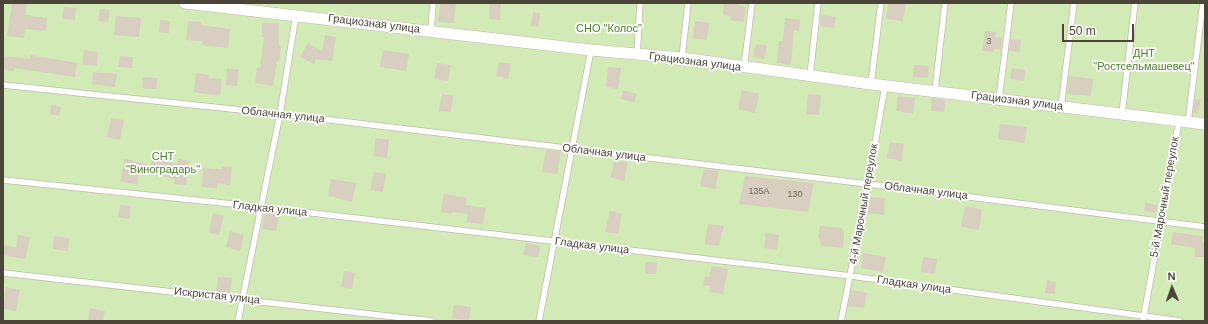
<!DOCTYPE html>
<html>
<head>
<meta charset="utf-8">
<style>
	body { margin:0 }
	#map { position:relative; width:1208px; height:324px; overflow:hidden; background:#f6f3ec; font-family:Helvetica,sans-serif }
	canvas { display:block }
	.frame { position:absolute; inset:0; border:4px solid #4b4439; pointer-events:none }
	.north { position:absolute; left:1152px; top:268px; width:40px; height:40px; -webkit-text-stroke:3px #fff; paint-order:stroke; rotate:358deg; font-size:11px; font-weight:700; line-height:16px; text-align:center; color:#4b4439 }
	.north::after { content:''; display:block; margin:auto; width:14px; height:18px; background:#4b4439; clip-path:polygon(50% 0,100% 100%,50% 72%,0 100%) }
	.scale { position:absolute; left:1062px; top:24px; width:72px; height:18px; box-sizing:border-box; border:2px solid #4b4439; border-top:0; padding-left:5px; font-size:12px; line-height:14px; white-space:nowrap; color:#4b4439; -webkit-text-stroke:3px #fff; paint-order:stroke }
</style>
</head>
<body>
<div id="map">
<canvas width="1208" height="324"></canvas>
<div class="frame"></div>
<div class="north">N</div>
<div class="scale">50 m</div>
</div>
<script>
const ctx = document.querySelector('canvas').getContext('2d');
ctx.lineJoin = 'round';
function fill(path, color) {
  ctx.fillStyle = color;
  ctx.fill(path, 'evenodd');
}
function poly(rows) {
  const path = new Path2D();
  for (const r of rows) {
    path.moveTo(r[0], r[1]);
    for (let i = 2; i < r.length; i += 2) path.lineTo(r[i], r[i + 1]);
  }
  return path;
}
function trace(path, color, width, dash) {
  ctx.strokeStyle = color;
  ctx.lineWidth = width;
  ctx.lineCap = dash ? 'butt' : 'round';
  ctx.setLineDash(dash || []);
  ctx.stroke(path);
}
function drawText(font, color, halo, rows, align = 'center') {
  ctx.font = font + ' Helvetica,sans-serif';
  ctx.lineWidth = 3.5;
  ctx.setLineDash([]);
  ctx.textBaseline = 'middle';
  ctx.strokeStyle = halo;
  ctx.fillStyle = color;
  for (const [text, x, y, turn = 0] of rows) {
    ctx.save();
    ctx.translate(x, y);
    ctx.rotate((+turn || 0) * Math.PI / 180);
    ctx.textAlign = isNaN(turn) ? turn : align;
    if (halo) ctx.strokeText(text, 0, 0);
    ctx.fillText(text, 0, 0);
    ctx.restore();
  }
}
const green = poly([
	[3,3,1205,3,1205,321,3,321]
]);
const building = poly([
	[12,3,27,3,25,15,47,18,46,31,25,29,24,38,7,36],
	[440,3,456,3,454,23,438,22],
	[490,3,501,3,500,20,489,19],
	[724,3,739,3,738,5,745,7,744,22,730,20,731,16,723,15],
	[888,3,906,3,903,21,886,19],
	[64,7,76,8,75,20,62,19],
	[100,9,110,10,108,22,98,21],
	[533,12,540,13,538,27,531,26],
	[821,15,836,17,834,28,820,26],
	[116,16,141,18,139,37,114,35],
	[785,18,800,20,799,31,794,30,791,65,777,63,779,41,783,41],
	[160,20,170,21,169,33,159,32],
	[188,21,201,22,201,25,230,29,228,48,202,45,203,41,186,40],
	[695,21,709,23,707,40,693,38],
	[262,23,279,23,279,46,281,46,279,62,277,61,273,86,255,83,257,67,260,68,264,37,262,37],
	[985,31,996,32,995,37,1002,38,1001,50,994,49,993,52,982,51],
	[325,35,336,37,332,61,316,59,314,64,300,57,308,43,322,51],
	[1011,39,1021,40,1020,52,1009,51],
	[756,44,767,46,764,59,753,57],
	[84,50,98,52,97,66,82,64],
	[383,50,409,54,406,71,380,67],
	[30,55,77,63,75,77,14,68,14,71,3,69,3,56,30,59],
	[120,56,133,57,132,68,118,67],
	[499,62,511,64,508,79,496,76],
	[437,63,451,65,448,81,434,79],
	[914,65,929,66,928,78,913,77],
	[608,67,621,68,618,89,606,87],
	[227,68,239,70,237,86,226,85],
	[1012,68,1025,70,1024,81,1010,79],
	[93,72,117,74,115,87,92,84],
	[196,73,209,75,208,78,222,79,220,96,194,92],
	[1069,76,1093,79,1091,96,1067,94],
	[143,77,157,78,156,89,142,88],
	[623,90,637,94,634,102,621,99],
	[742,90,759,94,755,113,738,109],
	[442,94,453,96,451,112,439,111],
	[808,94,821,95,819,115,806,114],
	[898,96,915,98,913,114,896,111],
	[932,98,945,100,944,112,931,111],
	[1195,99,1201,99,1198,114,1193,113],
	[51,105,61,107,59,116,50,114],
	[111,118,124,120,120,140,107,137],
	[1000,124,1027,127,1025,143,998,139],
	[376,138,389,140,387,158,373,156],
	[890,142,904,144,901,161,887,158],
	[546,150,561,152,557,174,542,172],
	[152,158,177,164,178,159,189,161,186,185,174,184,175,179,140,171,137,185,120,181,125,159,151,165],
	[615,160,628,163,624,181,610,177],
	[222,166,232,167,230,185,217,183,217,188,202,187,203,168,222,169],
	[704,169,719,171,715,189,700,186],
	[374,172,386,174,383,192,370,190],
	[745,176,814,183,808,212,739,204],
	[331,179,356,183,352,202,328,196],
	[444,194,467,198,466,205,486,208,483,224,466,222,468,214,452,212,452,214,441,212],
	[870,197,885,198,884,215,867,213],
	[1145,203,1157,205,1156,213,1144,211],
	[120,205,131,206,129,219,118,217],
	[965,206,982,209,979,230,961,227],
	[610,211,622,214,618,234,605,232],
	[265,212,279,214,276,231,262,229],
	[213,213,224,216,219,235,209,233],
	[708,224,724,226,719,246,705,244],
	[820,226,842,228,844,233,843,248,822,246,818,236],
	[230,231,244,235,240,251,226,247],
	[1173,232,1202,236,1202,243,1205,243,1205,257,1195,257,1195,248,1171,244],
	[766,233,779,235,777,250,764,248],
	[18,235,30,237,25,259,3,255,3,245,16,247],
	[54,236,69,238,68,251,53,249],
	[526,243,540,246,538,257,523,255],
	[863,253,886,257,883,272,861,268],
	[923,257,937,259,935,274,921,272],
	[645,262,657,263,656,274,645,274],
	[712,266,728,269,723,294,709,292,710,286,703,285,705,276,709,277],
	[344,271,355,273,352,289,341,287],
	[218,277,232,278,230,294,216,293],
	[1047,280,1056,282,1055,294,1045,293],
	[6,287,20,290,16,311,3,309],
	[851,290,867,293,864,308,848,306],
	[454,305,471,307,469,320,452,318],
	[90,308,105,311,103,321,88,321]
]);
const service = poly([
	[431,31,433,3],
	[637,55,640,3],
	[682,58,688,3],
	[744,68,752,3],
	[810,76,818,3],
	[871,84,881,3],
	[3,85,280,114,868,184,1205,227],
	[935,91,945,3],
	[999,99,1011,3],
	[1061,107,1074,3],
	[1122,114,1135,3],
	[1188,122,1203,3],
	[3,180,261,207,851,276,1180,321],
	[3,273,432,321],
	[238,321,280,114,296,15],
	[539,321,591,50],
	[841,321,868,184,885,86],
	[1143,321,1179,121]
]);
const minor = poly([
	[185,3,591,50,682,58,871,84,1205,124]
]);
const numberNames = [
	["3",989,42],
	["135А",759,192],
	["130",795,195]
];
const streetNames = [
	["Грациозная улица",374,24,7],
	["Грациозная улица",695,62,7],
	["Грациозная улица",1017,101,7],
	["Облачная улица",283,115,6],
	["Облачная улица",604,153,7],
	["Облачная улица",926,191,7],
	["5-й Марочный переулок",1165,197,-80],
	["4-й Марочный переулок",864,204,-80],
	["Гладкая улица",270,209,6],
	["Гладкая улица",592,246,7],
	["Гладкая улица",914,285,8],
	["Искристая улица",217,296,6]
];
const parkNames = [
	["СНО \"Колос\"",609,29],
	["ДНТ",1144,54],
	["\"Ростсельмашевец\"",1144,67],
	["СНТ",163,157],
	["\"Виноградарь\"",163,170]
];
fill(green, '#d2eab5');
fill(building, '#d8cfc1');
trace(service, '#c2bbae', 7);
trace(minor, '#c2bbae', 12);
trace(service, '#fff', 5.5);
trace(minor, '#fff', 11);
drawText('9px', '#6e675b', null, numberNames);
drawText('11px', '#4b4439', '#fff', streetNames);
drawText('11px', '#4a7f2a', '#fff', parkNames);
</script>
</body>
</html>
